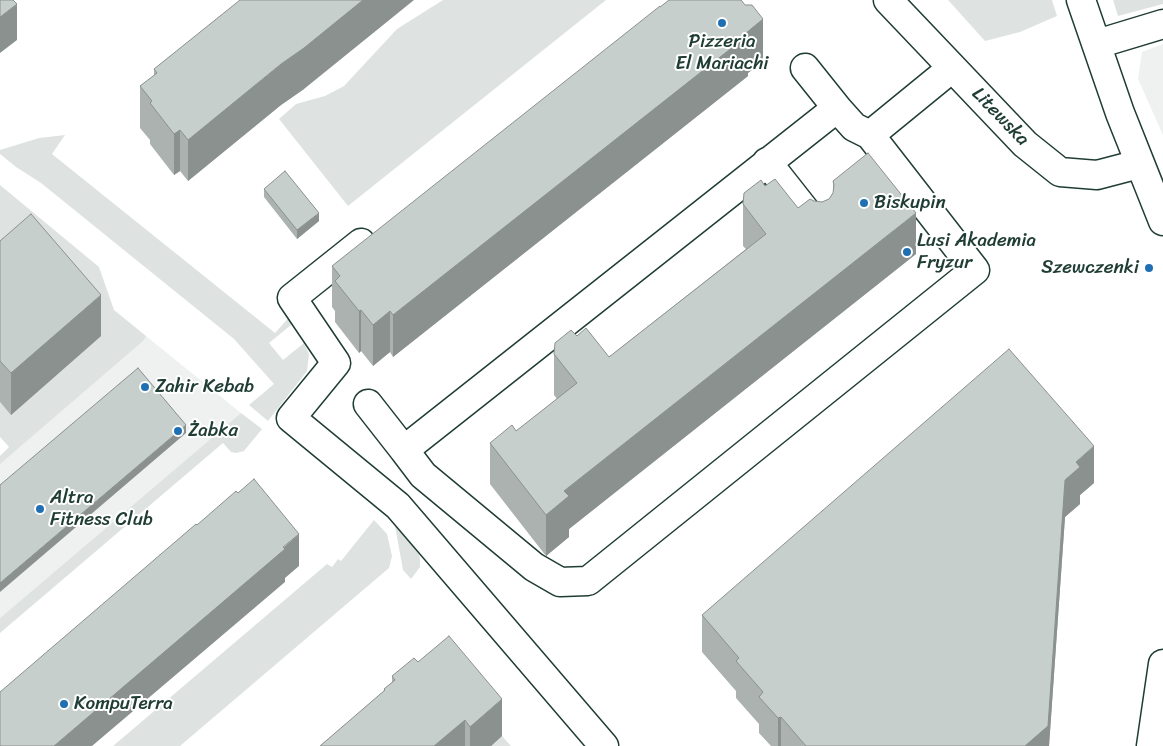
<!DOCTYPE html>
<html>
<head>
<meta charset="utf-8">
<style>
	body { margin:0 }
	canvas { display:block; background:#fff }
</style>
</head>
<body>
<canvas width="1163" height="746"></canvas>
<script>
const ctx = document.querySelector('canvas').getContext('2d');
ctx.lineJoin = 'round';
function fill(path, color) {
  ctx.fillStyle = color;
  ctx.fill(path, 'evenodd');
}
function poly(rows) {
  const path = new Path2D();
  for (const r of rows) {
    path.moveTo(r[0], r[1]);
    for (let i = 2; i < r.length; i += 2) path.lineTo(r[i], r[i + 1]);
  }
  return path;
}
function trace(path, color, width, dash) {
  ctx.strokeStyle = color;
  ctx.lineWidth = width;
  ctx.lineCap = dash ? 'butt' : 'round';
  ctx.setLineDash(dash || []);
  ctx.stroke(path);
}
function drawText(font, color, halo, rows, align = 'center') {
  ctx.font = font + ' Sriracha,sans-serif';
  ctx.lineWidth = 4;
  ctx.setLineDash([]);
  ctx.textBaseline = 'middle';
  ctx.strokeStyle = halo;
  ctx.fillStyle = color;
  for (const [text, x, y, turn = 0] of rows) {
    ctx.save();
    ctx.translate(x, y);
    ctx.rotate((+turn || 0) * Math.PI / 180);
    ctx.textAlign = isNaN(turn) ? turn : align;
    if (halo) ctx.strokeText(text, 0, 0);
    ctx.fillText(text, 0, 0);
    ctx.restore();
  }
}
const built = poly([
	[1163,44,1163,135,1138,79,1142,52],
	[146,336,241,413,0,618,0,462]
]);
const green = poly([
	[443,0,606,0,348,206,279,119,296,104,325,96,344,86,397,29],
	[948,0,1052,0,1057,16,1020,32,985,41],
	[1113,0,1163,0,1163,4,1118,16],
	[65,135,52,154,275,333,292,314,291,325,269,343,283,360,304,343,309,354,307,371,268,421,249,405,274,384,234,339,41,183,16,167,0,154,0,150,39,138],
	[0,185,99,267,114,310,146,336,143,341,0,464,0,456,9,447,0,437,0,402,11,414,0,282],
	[241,413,262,429,244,451,236,453,231,452,223,443,0,633,0,618],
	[374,520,387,534,392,556,389,568,180,746,113,746,327,564,332,567,338,559,341,561],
	[395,526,418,551,420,558,420,567,411,579,403,570],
	[502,736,511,746,491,746]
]);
const minor = poly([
	[888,0,1025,144,1060,172,1097,175,1139,164],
	[1081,0,1120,113,1163,221],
	[1097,44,1163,24],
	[805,68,837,108],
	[870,135,854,127,837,108,404,450,423,475,534,567,560,582,588,581,975,270,870,135,952,68],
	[767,162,819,228],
	[361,243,292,298,336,363,291,418,398,506,604,746],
	[368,404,404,450],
	[1151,746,1163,664]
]);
const wall = poly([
	[763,61,748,73,748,76,393,357,390,352,373,366,361,351,359,353,335,322,335,311,332,307,332,266],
	[154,69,304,89,281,105,188,181,180,171,174,175,150,144,150,140,140,128,140,86,154,76],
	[833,181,916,254,569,529,569,537,546,556,490,484,490,443,516,431,557,399,554,395,554,354,577,336,609,357,746,249,743,246,743,204,765,186,798,208,814,201,822,202,829,199,833,193],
	[264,189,319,221,297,239,264,197],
	[0,241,101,336,11,415,0,402],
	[1094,483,1080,495,1080,504,1065,517,1049,746,771,746,759,733,759,724,736,698,736,691,702,652,702,615],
	[418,662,502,736,491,746,320,746,384,691,384,689,392,682,392,676]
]);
const shadedWall = poly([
	[363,0,414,0,304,89,281,105,188,181,188,140,281,64],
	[17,4,17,40,0,53,0,17],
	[763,19,763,61,748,73,748,76,393,357,393,315],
	[180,130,180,171,174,175,174,134],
	[319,213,319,221,297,239,297,230],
	[916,213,916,254,569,529,569,537,546,556,546,515,564,491],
	[101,295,101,336,11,415,11,373],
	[361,310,361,351,359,353,359,311],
	[390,311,390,352,373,366,373,325],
	[186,425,186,433,0,592,0,583],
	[1094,446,1094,483,1080,495,1080,504,1065,517,1049,746,1025,746,1065,480,1076,462],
	[299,534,299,566,285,578,285,582,92,746,54,746],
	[502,699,502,736,491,746,470,746,470,727],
	[781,717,781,746,778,746,778,718],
	[465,720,465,746,434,746]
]);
const building = poly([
	[0,0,13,0,17,4,0,17,0,0],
	[240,0,363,0,304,48,281,64,188,140,180,130,174,134,150,103,152,101,140,86,157,73,154,69,240,0],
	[669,0,741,0,745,5,752,5,763,19,746,33,748,35,393,315,390,311,373,325,361,310,359,311,335,281,340,276,332,266,660,6,660,7,669,0],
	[868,153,916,213,564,491,569,496,546,515,490,443,512,425,516,431,577,383,554,354,555,343,571,330,577,336,586,328,609,357,766,234,743,204,744,193,761,180,765,186,775,179,798,208,810,199,814,201,822,202,829,199,833,193,834,185,833,181,868,153],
	[285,171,319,213,297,230,264,189,285,171],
	[31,214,101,295,11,373,0,361,0,241,31,214],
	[1009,349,1094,446,1076,462,1080,467,1065,480,1048,726,1025,746,806,746,781,717,778,718,759,697,763,692,736,661,739,658,702,615,1009,349],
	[138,368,186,425,0,583,0,485,138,368],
	[254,479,299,534,283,547,285,549,54,746,0,746,0,692,196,524,197,525,236,491,238,493,254,479],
	[449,636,502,699,470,727,465,720,434,746,320,746,385,690,384,689,395,680,392,676,414,658,418,662,449,636]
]);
const markers = [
	[722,23,5,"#1f6fb2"],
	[864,203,5,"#1f6fb2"],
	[907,252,5,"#1f6fb2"],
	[1149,268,5,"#1f6fb2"],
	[145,387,5,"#1f6fb2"],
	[178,431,5,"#1f6fb2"],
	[40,509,5,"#1f6fb2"],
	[64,704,5,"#1f6fb2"]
];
const poiNames = [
	["Pizzeria",722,42,"center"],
	["El Mariachi",722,64,"center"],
	["Biskupin",874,203],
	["Lusi Akademia",917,241],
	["Fryzur",917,263],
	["Szewczenki",1139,268,"right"],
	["Zahir Kebab",155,387],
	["Żabka",188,431],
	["Altra",50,498],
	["Fitness Club",50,520],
	["KompuTerra",74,704]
];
const streetNames = [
	["Litewska",1000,117,46]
];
fill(built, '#eef1f0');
fill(green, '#dee3e2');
trace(minor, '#1f3d34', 31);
trace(minor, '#fff', 28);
fill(wall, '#abb2af');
fill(shadedWall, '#8b918f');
fill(building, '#c7cfcc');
trace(building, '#8b918f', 1);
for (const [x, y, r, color] of markers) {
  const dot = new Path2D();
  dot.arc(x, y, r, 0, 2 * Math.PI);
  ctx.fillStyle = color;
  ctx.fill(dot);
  trace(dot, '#fff', 2);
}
drawText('19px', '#1f3d34', '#fff', poiNames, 'left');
drawText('19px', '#1f3d34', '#fff', streetNames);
</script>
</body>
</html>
